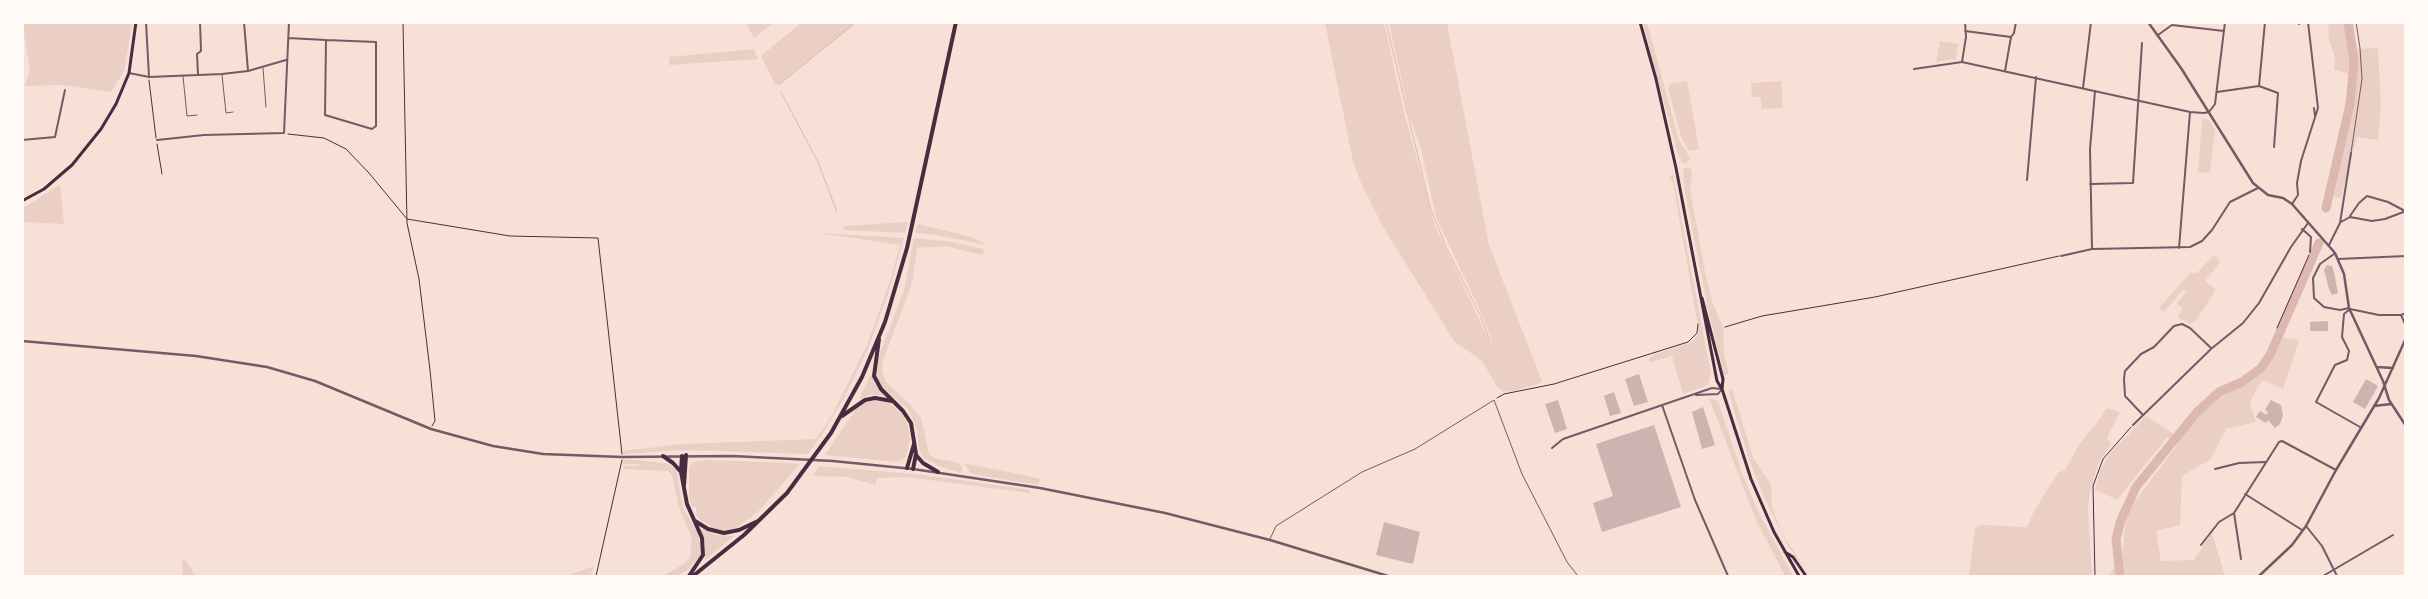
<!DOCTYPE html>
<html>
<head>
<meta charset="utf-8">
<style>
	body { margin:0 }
	#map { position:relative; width:2428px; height:599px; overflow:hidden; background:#f7e1d7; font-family:"Asap Condensed",sans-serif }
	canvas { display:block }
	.frame { position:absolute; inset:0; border:24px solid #fffaf5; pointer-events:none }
</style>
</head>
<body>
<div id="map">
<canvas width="2428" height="599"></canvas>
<div class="frame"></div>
</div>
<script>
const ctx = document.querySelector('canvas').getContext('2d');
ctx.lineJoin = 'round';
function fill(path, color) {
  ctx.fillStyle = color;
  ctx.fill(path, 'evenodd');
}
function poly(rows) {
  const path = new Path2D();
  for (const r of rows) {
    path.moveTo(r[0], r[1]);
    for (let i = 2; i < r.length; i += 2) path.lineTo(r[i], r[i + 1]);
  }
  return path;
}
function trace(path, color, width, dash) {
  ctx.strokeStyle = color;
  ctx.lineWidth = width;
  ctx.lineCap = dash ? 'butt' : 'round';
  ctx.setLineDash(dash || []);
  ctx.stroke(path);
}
const green = poly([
	[22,23,132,23,124,71,111,92,64,85,25,86,30,69],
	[746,23,773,23,754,38],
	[801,23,857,23,778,85,775,84,761,56],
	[1325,23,1384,23,1403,108,1435,226,1490,342,1492,341,1482,315,1436,217,1421,149,1409,114,1389,23,1447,23,1489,245,1542,381,1538,384,1513,391,1504,392,1498,388,1482,361,1454,341,1383,227,1361,183,1353,161],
	[1643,23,1647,23,1679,140,1690,158,1687,163,1682,163,1678,155],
	[2328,23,2353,23,2357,49,2378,48,2381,107,2378,140,2357,137,2341,198,2325,195,2348,107,2350,74,2334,70,2335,58,2329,39],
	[1940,41,1958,44,1956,59,1936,62],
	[754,49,758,59,669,65,669,57],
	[1687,81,1699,149,1689,151,1681,136,1668,88,1670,84],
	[1781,81,1783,108,1762,109,1760,97,1752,97,1751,83],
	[2202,118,2209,120,2215,129,2210,173,2198,172],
	[1689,167,1692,172,1690,190,1705,272,1713,304,1723,327,1724,354,1729,374,1724,375,1708,309,1685,192,1683,171,1685,168],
	[1673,174,1711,374,1708,385,1683,394,1672,356,1649,363,1649,359,1653,355,1692,342,1699,332,1673,183,1669,177],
	[60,185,64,224,23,222,23,208],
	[904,222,908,223,905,233,843,230,845,226],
	[918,224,967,236,983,242,986,245,937,235,915,233],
	[819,233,904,238,888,294,868,349,844,398,825,430,808,454,681,450,624,454,623,451,682,444,816,439,831,417,866,347,889,284,900,245],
	[914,238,952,242,983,249,985,252,981,255,946,246,917,248,912,283,883,361,882,371,886,382,910,405,921,418,929,454,934,458,959,463,963,469,961,473,941,467,923,458,919,449,917,431,911,415,907,408,881,386,876,375,879,356,904,290],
	[2214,255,2220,262,2205,281,2216,290,2197,319,2191,324,2177,317,2183,309,2177,304,2186,292,2183,290,2164,312,2159,308,2190,273,2197,273],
	[2281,337,2299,340,2283,389,2262,380,2250,402,2256,422,2226,429,2211,459,2182,476,2180,525,2156,531,2161,561,2194,560,2212,533,2225,576,2108,576,2122,558,2126,519,2132,505,2178,444,2167,437,2117,500,2095,489,2100,470,2112,451,2146,416,2174,434,2214,392,2243,381,2271,362],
	[871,374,875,384,884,396,871,395,859,399],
	[1732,389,1753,457,1771,485,1772,507,1782,533,1810,576,1788,546,1762,493,1748,456,1729,394,1729,391],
	[1709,398,1718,401,1742,473,1758,511,1793,576,1785,576,1756,520],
	[873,401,889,403,902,414,907,423,910,438,906,457,897,462,825,455,856,409,864,403],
	[2107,408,2120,412,2107,438,2111,445,2100,460,2090,490,2088,509,2092,576,1969,576,1975,528,1982,525,2027,527,2034,511,2058,473,2065,470,2080,443,2096,424],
	[623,459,664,463,669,464,677,471,683,508,698,534,701,549,700,557,686,571,677,576,662,576,684,564,690,557,692,538,678,505,672,475,668,471,623,469,624,466,639,466,639,464,623,464],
	[707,460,790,463,800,464,757,513,736,528,725,531,715,529,700,520,695,514,697,507,692,507,689,498,689,467,693,462],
	[963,463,1019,474,1041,479,1038,485,972,474],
	[819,466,925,475,1030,490,1030,493,906,477,878,478,875,485,847,477,813,476],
	[700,528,716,535,734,536,705,560,705,542],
	[184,559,196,576,183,576,182,561],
	[594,566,591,576,566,576]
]);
const stream = poly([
	[1386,22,1430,207,1446,247,1481,317,1490,341],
	[780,84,851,26,848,22],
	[781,92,818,162,837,212]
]);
const river = poly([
	[2326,208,2350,104,2354,63,2348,22],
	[2120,576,2116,539,2121,520,2136,487,2197,412,2219,392,2242,382,2261,368,2270,355,2319,243]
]);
const building = poly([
	[2327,265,2332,266,2334,272,2338,293,2332,295,2329,289,2324,270],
	[2328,321,2328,331,2310,331,2310,322],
	[1639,374,1648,402,1634,406,1625,379],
	[2366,379,2378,386,2365,409,2353,402],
	[1614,392,1621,413,1610,416,1604,396],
	[1558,400,1567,429,1555,433,1545,404],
	[2271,400,2281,405,2283,415,2280,424,2275,428,2268,420,2266,423,2256,417,2260,411,2267,415,2268,412,2265,410],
	[1703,407,1715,445,1702,449,1692,412],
	[1654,425,1681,507,1602,532,1593,503,1613,496,1596,444],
	[1384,522,1420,532,1413,564,1376,555]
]);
const path = poly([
	[403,22,407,223,419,279,430,370,435,421,432,426],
	[149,80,156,138],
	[288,134,324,138,346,149,369,173,407,219,510,236,598,238,622,454],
	[157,144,162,174],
	[1725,327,1762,316,1875,297,2059,256],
	[2277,328,2309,255],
	[1497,398,1504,394,1554,384,1688,342,1697,333,1698,324],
	[596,576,622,460],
	[2095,576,2093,486,2103,459,2131,427]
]);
const service = poly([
	[263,68,266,107],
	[222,75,226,113,233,112],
	[183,76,187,116,197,115],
	[2351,153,2362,79,2360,48,2356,22],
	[1270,539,1276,526,1362,472,1415,449,1494,400,1522,474,1567,562,1578,576]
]);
const minor = poly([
	[146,22,149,77],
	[244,22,248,71],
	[2298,22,2299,24],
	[1965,31,2011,37],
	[2158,35,2172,25,2224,31],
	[288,38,326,40],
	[326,40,376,42,376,126,372,129,325,115,326,40],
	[1962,62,1966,37,1965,22],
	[1914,69,1962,62,2190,112,2204,113,2209,112,2215,104,2225,22],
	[2005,71,2011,37,2014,33,2016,22],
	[129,73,149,77,222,74,248,71,286,60],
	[198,75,197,54,201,51,200,22],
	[2259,86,2265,22],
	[2083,88,2091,22],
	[2217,92,2259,86,2278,93,2274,147],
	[2314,108,2315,116],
	[22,140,55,137,65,90],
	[157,140,204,135,284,133,289,22],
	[2027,180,2036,77],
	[2090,184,2133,183,2142,43],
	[2292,204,2298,195,2297,183,2301,161,2318,108,2308,22],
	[2350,216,2359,203,2367,196,2388,202,2405,211],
	[2341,222,2350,217,2372,221,2385,219,2406,211],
	[2302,229,2311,237,2310,252],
	[2329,245,2340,223,2351,153],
	[2092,248,2090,149,2095,91],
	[2179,248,2190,112],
	[2334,254,2320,264,2313,278,2314,298,2324,307,2340,310,2349,308],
	[2061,256,2092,249,2190,247,2202,241,2212,230,2230,202,2258,188],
	[2338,259,2406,256],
	[2401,315,2406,326],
	[1662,405,1695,500,1728,576],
	[2143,415,2125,396,2124,379,2125,371,2141,354,2154,347,2174,326,2182,324,2190,328,2211,348],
	[2133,425,2211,349,2243,323,2259,303,2291,247,2308,223],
	[2360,427,2316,402,2335,365,2347,360,2349,351,2342,337,2344,314,2350,309,2379,315,2401,315,2406,313],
	[1552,448,1563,439,1712,388,1722,389,1718,394,1696,395],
	[2215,469,2239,463,2265,462],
	[2245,494,2302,530],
	[2234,513,2241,559],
	[2306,526,2322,546,2337,576],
	[2201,545,2219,522,2234,513,2279,442,2282,441,2336,470],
	[2323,576,2393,535]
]);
const tertiary = poly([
	[2148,22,2181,68,2253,183,2268,195,2283,198,2292,204,2335,253,2344,274,2349,308,2383,381,2389,400,2406,426],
	[22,341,196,356,267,367,315,381,431,429,493,446,543,454,622,457,732,456,833,461,913,469,1040,488,1165,513,1270,540,1388,576],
	[2377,367,2393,368],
	[2374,406,2391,404],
	[2406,485,2406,512],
	[2259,576,2292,545,2306,526,2336,470,2379,398,2406,338]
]);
const secondary = poly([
	[1640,22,1656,79,1676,168,1717,381,1722,389,1751,479,1774,532,1799,576],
	[22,201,44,189,72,165,101,129,116,104,129,73,136,22],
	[1702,298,1723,379,1722,389],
	[1785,552,1793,557,1806,576]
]);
const trunk = poly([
	[879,339,874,376,881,389,903,411,911,423,916,454,913,469],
	[842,416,865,400,875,398,892,401],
	[916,455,923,463,938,472],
	[663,456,673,463,681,472,687,504,702,538,703,555,689,576],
	[907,468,914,444],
	[681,471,682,456],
	[684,485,686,455],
	[695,521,708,529,724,533,739,530,758,521],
	[693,576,744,535,787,493,831,433,862,377,885,322,907,248,956,22]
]);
fill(green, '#ebcfc5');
trace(stream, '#dcb8b0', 1);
trace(river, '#dcb8b0', 9);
fill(building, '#ccb4b1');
trace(path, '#4a2c40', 1);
trace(service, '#755966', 1);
trace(minor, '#755966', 2);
trace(tertiary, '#755966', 2.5);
trace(secondary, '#4a2c40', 3);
trace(trunk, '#4a2c40', 4);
</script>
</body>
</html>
